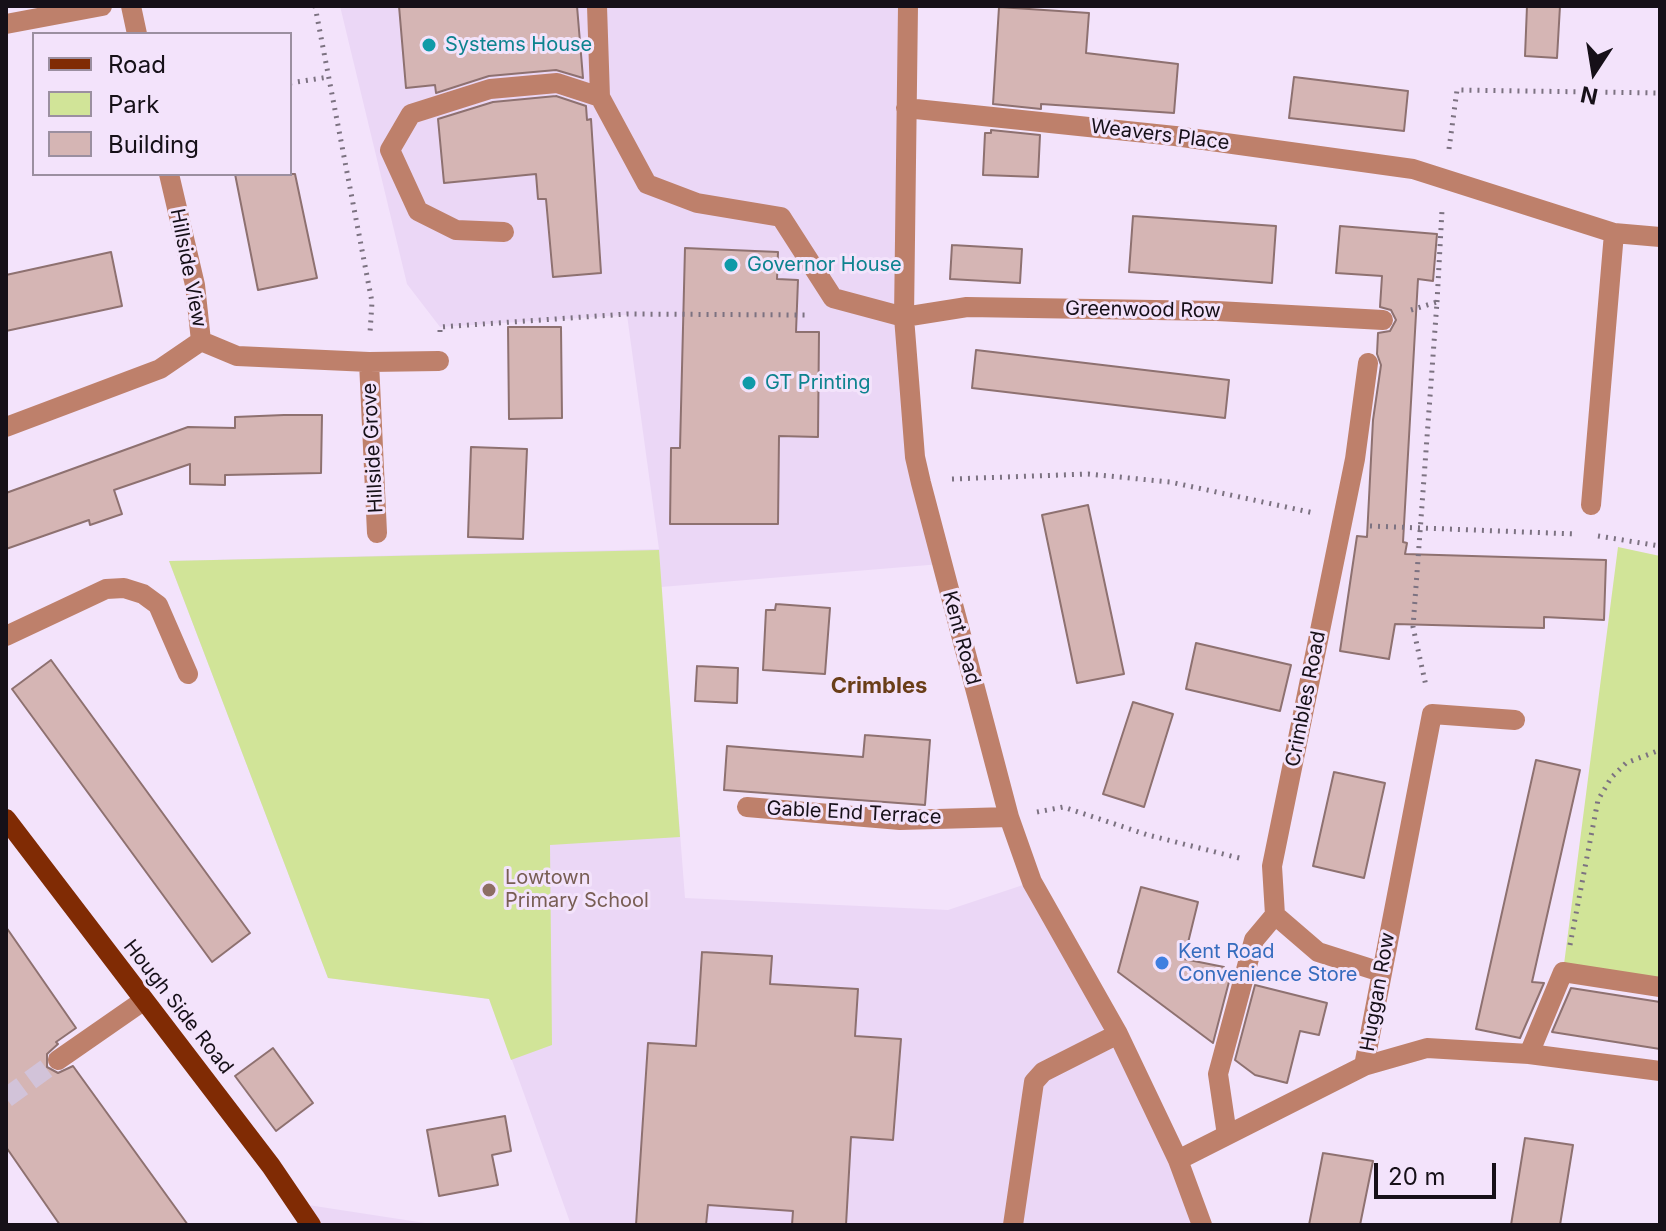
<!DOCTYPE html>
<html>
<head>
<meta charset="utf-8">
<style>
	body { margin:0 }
	#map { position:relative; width:1666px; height:1231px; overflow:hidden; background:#f3e3fb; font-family:Inter,sans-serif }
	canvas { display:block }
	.frame { position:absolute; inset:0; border:8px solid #161018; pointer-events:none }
	.legend { position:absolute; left:32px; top:32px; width:260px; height:144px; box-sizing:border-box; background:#f3e3fb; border:2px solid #9b8fa0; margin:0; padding:10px 14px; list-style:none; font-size:24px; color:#161018 }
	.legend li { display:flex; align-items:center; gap:16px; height:40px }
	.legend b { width:40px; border:2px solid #9b8fa0 }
	.north { position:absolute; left:1554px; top:32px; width:80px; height:80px; -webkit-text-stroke:6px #f3e3fb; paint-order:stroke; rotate:192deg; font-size:22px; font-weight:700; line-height:32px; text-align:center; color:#161018 }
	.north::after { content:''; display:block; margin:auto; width:28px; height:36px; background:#161018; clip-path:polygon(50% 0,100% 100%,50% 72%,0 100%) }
	.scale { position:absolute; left:1374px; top:1163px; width:122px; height:36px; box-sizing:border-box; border:4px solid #161018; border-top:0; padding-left:10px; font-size:24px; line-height:28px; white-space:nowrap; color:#161018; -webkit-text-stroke:6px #f3e3fb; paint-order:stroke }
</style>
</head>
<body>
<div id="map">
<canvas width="1666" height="1231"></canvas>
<div class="frame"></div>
<ul class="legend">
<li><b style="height:10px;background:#802b04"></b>Road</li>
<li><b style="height:22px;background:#d1e498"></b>Park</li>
<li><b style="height:22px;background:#d5b5b4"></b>Building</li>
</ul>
<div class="north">N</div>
<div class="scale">20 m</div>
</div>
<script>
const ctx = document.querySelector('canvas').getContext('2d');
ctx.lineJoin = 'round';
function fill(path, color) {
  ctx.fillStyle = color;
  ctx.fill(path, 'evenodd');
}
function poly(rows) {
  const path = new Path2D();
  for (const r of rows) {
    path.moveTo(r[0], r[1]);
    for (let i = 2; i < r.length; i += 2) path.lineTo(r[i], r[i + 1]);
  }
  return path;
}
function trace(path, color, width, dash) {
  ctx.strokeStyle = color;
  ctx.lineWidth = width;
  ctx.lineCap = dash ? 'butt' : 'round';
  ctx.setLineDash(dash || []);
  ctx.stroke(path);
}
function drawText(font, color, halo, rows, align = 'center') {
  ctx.font = font + ' Inter,sans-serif';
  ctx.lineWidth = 6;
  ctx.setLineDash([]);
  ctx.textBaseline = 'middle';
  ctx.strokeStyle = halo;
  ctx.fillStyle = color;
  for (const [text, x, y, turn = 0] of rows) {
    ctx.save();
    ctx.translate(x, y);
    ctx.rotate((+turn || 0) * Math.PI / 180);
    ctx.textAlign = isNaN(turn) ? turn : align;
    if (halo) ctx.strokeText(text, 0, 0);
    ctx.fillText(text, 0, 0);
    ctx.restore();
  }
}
const built = poly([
	[340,6,908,6,904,317,941,564,661,587,685,898,948,910,1032,882,1202,1225,571,1225,490,999,328,978,169,561,659,549,627,315,440,327,407,284],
	[295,1203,438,1225,311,1225]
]);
const green = poly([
	[1618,547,1660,556,1660,987,1563,972],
	[659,550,680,837,550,845,552,1045,511,1060,489,999,328,978,169,561]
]);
const building = poly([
	[399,6,577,6,583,78,556,70,489,76,436,93,435,85,406,88,399,6],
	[1527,6,1560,6,1557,58,1525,56,1527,6],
	[999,7,1089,13,1086,53,1178,64,1174,113,1041,104,1041,109,993,104,999,7],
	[1294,77,1408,91,1404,131,1289,118,1294,77],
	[556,96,586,106,587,120,591,119,601,273,553,277,546,199,538,199,536,174,444,183,438,119,493,102,556,96],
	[991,130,1040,135,1038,177,983,175,985,133,991,133,991,130],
	[235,174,295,174,317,278,258,290,235,174],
	[1133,216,1276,226,1272,283,1129,272,1133,216],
	[1340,226,1437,234,1433,281,1418,279,1403,542,1407,543,1405,554,1606,560,1604,620,1544,617,1544,628,1395,624,1389,659,1340,651,1357,536,1367,537,1373,420,1381,365,1377,354,1378,333,1390,331,1396,320,1391,310,1380,307,1382,276,1336,273,1340,226],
	[952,245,1022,249,1020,283,950,279,952,245],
	[685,248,778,252,777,279,798,280,796,332,819,332,818,437,779,436,778,524,670,524,671,448,680,448,685,248],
	[111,252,122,306,6,331,6,275,111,252],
	[508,327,561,327,562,418,509,419,508,327],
	[976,350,1229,380,1225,418,972,388,976,350],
	[284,415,322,415,321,473,225,475,225,485,190,484,190,464,114,490,122,514,90,525,89,520,6,549,6,493,188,427,235,428,235,417,284,415],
	[471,447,527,449,523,539,468,537,471,447],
	[1088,505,1124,674,1077,683,1042,515,1088,505],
	[776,604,830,608,825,674,763,670,766,610,775,610,776,604],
	[1196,643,1291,665,1280,711,1186,689,1196,643],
	[51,660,250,933,212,962,12,689,51,660],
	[697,666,738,668,737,703,695,701,697,666],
	[1133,702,1173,714,1144,807,1103,794,1133,702],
	[865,735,930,740,925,805,724,790,727,746,863,757,865,735],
	[1536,760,1580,770,1532,982,1544,983,1520,1038,1476,1029,1536,760],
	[1334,772,1385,783,1364,878,1313,866,1334,772],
	[1141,887,1198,902,1184,959,1224,967,1222,976,1230,978,1213,1043,1118,972,1141,887],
	[6,927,76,1028,56,1042,58,1044,47,1054,47,1067,58,1073,73,1066,188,1225,60,1225,6,1147,6,927],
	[702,952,772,956,770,984,858,989,855,1036,901,1039,893,1140,851,1137,846,1225,792,1225,793,1211,708,1205,706,1225,636,1225,648,1043,696,1046,702,952],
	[1255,985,1327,1003,1319,1035,1300,1031,1287,1083,1255,1075,1235,1060,1255,985],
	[1571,988,1660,1002,1660,1049,1552,1032,1571,988],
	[273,1048,313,1103,276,1131,235,1076,273,1048],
	[505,1116,511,1151,492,1155,498,1185,439,1196,427,1130,505,1116],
	[1525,1138,1573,1145,1560,1225,1511,1225,1525,1138],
	[1323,1153,1373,1161,1360,1225,1309,1225,1323,1153]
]);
const minorTunnel = poly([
	[6,1098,58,1060]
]);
const path = poly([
	[315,6,372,302,370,333],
	[290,83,329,77],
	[1449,149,1457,90,1660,93],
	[1437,302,1442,210],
	[1411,310,1437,302,1413,627,1426,686],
	[440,332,440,327,627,314,808,315],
	[952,479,1088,474,1170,482,1314,513],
	[1370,526,1576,534],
	[1598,536,1660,546],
	[1037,812,1063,807,1148,835,1243,859],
	[1570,945,1598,800,1611,778,1626,763,1660,750]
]);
const minor = poly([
	[131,6,137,34],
	[597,6,600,97],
	[908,6,904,317,915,457,921,483,1009,817,1032,882,1118,1034,1178,1160,1202,1225],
	[6,24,102,6],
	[906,108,1175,136,1413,169,1614,233,1660,237],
	[504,232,456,230,418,211,390,150,411,114,490,89,557,83,600,97,647,184,697,203,781,217,833,298,904,317,967,307,1217,311,1383,320],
	[201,341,237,356,369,362,439,361],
	[369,362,377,533],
	[1368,363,1355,459,1272,866,1275,915,1318,952,1381,972],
	[6,427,160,369,201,341,195,285,169,174],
	[1591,505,1614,233],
	[6,636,106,589,124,588,143,594,158,605,188,674],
	[747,807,900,820,1009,817],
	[1529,1054,1563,972,1660,987],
	[58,1060,143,1001],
	[1364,1066,1427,1048,1529,1054,1660,1071],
	[1227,1135,1218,1074,1254,940,1275,915],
	[1178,1160,1364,1066,1432,714,1515,720],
	[1013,1225,1034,1082,1043,1072,1118,1034]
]);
const major = poly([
	[6,819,271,1166,311,1225]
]);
const markers = [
	[429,45,8,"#0f9aa8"],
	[731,265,8,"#0f9aa8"],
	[749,383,8,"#0f9aa8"],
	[489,890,8,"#8d6e63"],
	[1162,963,8,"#3f7fe0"]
];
const cultureNames = [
	["Systems House",445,45],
	["Governor House",747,265],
	["GT Printing",765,383]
];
const streetNames = [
	["Weavers Place",1160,135,7],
	["Hillside View",188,268,79],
	["Greenwood Row",1143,310,1],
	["Hillside Grove",373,448,-93],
	["Kent Road",961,638,75],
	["Crimbles Road",1306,699,-79],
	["Gable End Terrace",854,813,3],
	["Huggan Row",1378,992,-80],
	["Hough Side Road",178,1007,52]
];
const educationNames = [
	["Lowtown",505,878],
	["Primary School",505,901]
];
const shopNames = [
	["Kent Road",1178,952],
	["Convenience Store",1178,975]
];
const neighbourhoodNames = [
	["Crimbles",879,686]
];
fill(built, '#ebd7f6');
fill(green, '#d1e498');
fill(building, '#d5b5b4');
trace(building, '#8e7170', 2);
trace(minorTunnel, '#d2c3d9', 20, [20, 10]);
trace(path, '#7c7281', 5, [2, 6]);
trace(minor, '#be806b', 20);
trace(major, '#802b04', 20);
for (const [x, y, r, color] of markers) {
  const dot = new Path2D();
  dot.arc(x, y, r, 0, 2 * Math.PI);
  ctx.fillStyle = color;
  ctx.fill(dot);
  trace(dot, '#f3e3fb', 3);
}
drawText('20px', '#0d838f', '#f3e3fb', cultureNames, 'left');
drawText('20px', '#161018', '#f3e3fb', streetNames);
drawText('20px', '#785e54', '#f3e3fb', educationNames, 'left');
drawText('20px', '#366cbe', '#f3e3fb', shopNames, 'left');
drawText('bold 22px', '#6a3e18', '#f3e3fb', neighbourhoodNames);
</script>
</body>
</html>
